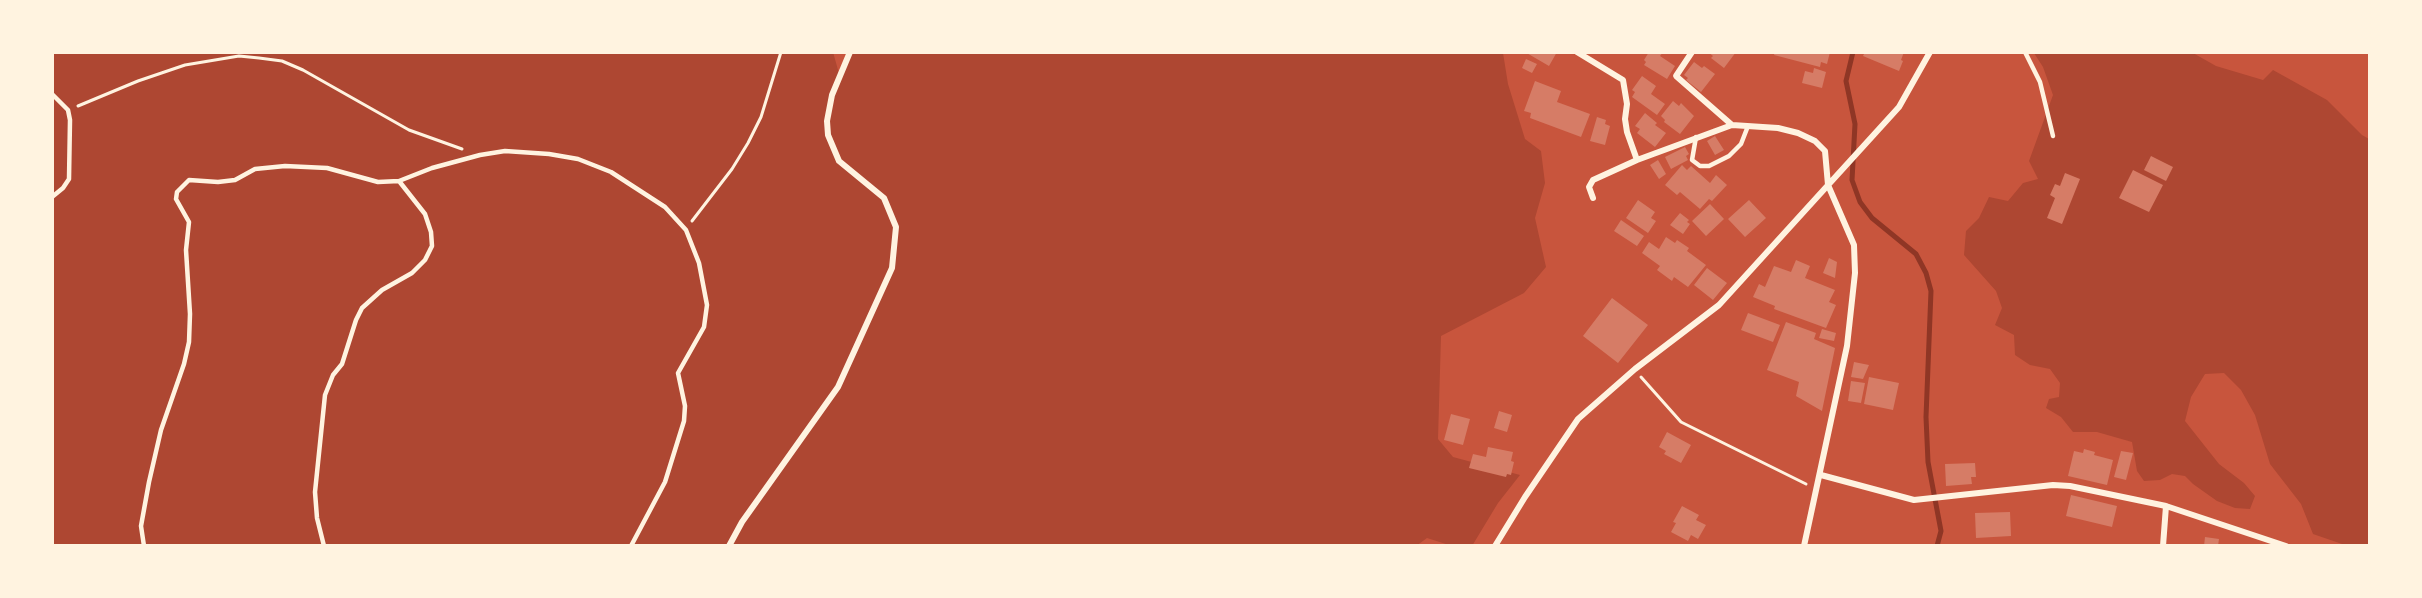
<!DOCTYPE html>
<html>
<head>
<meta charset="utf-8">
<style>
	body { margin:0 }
	#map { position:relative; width:2422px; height:598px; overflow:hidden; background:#c8553d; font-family:"Libre Baskerville",serif }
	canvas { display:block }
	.frame { position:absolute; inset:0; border:54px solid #fff3e0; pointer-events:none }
</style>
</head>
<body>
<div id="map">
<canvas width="2422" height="598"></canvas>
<div class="frame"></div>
</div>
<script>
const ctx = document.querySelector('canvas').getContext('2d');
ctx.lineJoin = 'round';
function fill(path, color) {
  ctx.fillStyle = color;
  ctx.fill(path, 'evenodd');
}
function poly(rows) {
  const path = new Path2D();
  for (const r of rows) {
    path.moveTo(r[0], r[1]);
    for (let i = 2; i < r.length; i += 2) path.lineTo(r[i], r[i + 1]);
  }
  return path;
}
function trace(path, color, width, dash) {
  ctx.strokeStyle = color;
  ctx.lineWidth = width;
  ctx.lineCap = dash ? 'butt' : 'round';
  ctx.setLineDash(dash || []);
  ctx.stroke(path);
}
const green = poly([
	[833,52,840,77,851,52,1503,53,1508,84,1525,139,1541,151,1545,183,1535,218,1546,267,1524,293,1441,336,1438,439,1453,457,1520,475,1498,503,1472,546,1449,545,1427,538,1416,546,53,545,52,53],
	[2034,53,2193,53,2216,66,2263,80,2273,70,2327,100,2362,135,2369,139,2369,545,2345,545,2313,534,2301,504,2270,464,2255,415,2241,390,2224,373,2205,374,2191,397,2185,421,2219,464,2244,483,2255,496,2250,509,2235,508,2217,501,2193,484,2185,476,2172,474,2160,480,2144,481,2137,471,2132,442,2097,432,2073,432,2061,417,2046,408,2049,399,2059,397,2060,383,2050,369,2030,365,2015,355,2014,335,1995,325,2002,308,1996,291,1964,255,1966,231,1979,218,1989,197,2008,201,2023,183,2038,179,2029,161,2053,95,2043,67]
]);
const stream = poly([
	[1853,52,1846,81,1855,124,1852,180,1860,202,1872,218,1916,254,1926,273,1931,291,1926,417,1928,462,1941,531,1937,546]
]);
const building = poly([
	[1525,52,1557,52,1549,66],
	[1649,52,1663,52,1660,56,1675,66,1667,79,1644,65,1646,62,1644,60],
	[1708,52,1736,52,1724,68,1711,58,1713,56],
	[1775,52,1830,52,1827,64,1821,62,1820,67,1774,55],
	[1865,52,1904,52,1901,60,1903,61,1899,71,1863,56],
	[1526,59,1537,64,1532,73,1522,68],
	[1694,62,1702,68,1704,66,1715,74,1701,92,1686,80,1688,78,1684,75],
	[1814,68,1826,72,1822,88,1802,83,1805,71,1813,73],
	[1642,76,1656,86,1651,94,1665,104,1657,115,1632,97,1635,92,1632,90],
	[1535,81,1561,91,1557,102,1590,114,1581,137,1530,118,1531,113,1524,111],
	[1673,101,1679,106,1681,103,1694,116,1680,134,1664,122,1665,120,1661,116],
	[1645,113,1657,123,1655,125,1666,133,1655,147,1637,133,1640,129,1635,126],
	[1597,117,1606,120,1605,124,1610,126,1605,145,1590,141],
	[1715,136,1724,150,1715,155,1707,141],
	[1685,147,1689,154,1686,156,1688,160,1671,169,1665,157],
	[2151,156,2173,167,2166,181,2144,170],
	[1658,160,1666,174,1659,179,1650,165],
	[1682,165,1687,170,1691,166,1710,183,1716,175,1727,185,1712,201,1709,199,1700,209,1680,192,1677,195,1665,185],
	[2133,170,2163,185,2149,212,2119,198],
	[2065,173,2080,179,2062,224,2047,218,2055,198,2050,195,2055,184,2060,186],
	[1638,200,1655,212,1651,218,1656,221,1648,233,1626,218],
	[1749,200,1766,218,1745,237,1728,219],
	[1710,204,1724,219,1706,236,1692,221],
	[1680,213,1689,220,1687,222,1690,224,1683,234,1670,225],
	[1621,220,1644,236,1637,246,1614,231],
	[1666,237,1675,243,1677,240,1689,248,1687,251,1706,265,1688,287,1674,277,1672,281,1657,270,1660,266,1642,253,1649,242,1659,249],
	[1829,258,1837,262,1835,278,1823,273],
	[1796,260,1810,266,1805,278,1835,290,1829,302,1836,305,1826,328,1774,309,1775,306,1753,297,1759,284,1765,287,1774,266,1791,272],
	[1707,268,1727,283,1713,300,1694,285],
	[1612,298,1648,325,1618,363,1583,336],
	[1748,313,1780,325,1773,342,1741,330],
	[1786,322,1816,333,1814,339,1835,348,1822,411,1796,396,1799,382,1767,370],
	[1822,329,1836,333,1834,341,1819,338],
	[1854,362,1869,365,1863,379,1851,377],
	[1869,377,1899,383,1893,410,1864,404],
	[1851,381,1865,383,1861,403,1848,401],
	[1499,411,1512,415,1507,432,1494,428],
	[1451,414,1470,419,1463,445,1444,440],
	[1667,432,1691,445,1681,463,1664,454,1666,451,1659,447],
	[1488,447,1513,452,1511,461,1514,462,1511,475,1507,474,1506,477,1469,468,1473,454,1486,457],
	[2084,449,2095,452,2094,455,2113,460,2107,485,2068,476,2074,451,2083,453],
	[2121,451,2133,453,2126,480,2114,477],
	[1975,463,1976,477,1971,477,1972,484,1946,486,1945,464],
	[2071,495,2117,506,2112,527,2066,516],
	[1682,506,1699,515,1696,520,1706,525,1698,539,1691,535,1688,541,1671,532,1676,523,1673,522],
	[2010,512,2011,536,1976,538,1975,513],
	[2205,537,2219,539,2218,546,2204,546]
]);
const path = poly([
	[52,54,54,52],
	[78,106,138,81,185,65,239,56,259,58,282,61,303,70,409,130,462,149],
	[692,221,732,169,748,143,761,117,781,52],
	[1641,377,1681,422,1806,484]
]);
const service = poly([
	[2025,52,2040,82,2053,136],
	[52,94,68,110,70,120,69,179,63,188,52,197],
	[1696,137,1692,160,1700,166,1709,166,1729,156,1741,144,1748,126],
	[144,546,141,526,149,482,161,430,184,364,189,342,190,314,186,250,189,222,176,199,177,192,189,180,218,182,235,180,255,169,285,166,327,168,378,182,399,181],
	[324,546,317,518,315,492,325,395,333,375,342,364,356,320,362,308,382,290,412,273,425,260,432,246,431,232,425,214,399,181,432,168,480,155,505,151,549,154,578,159,611,172,665,207,686,230,699,263,707,305,704,327,678,373,685,406,684,421,665,482,631,546]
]);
const minor = poly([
	[1577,52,1623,80,1627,104,1625,119,1627,132,1637,160],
	[1692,52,1676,76,1732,125],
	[1593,198,1589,187,1593,180,1637,160,1732,125,1778,128,1798,133,1815,141,1825,151,1828,185,1854,245,1855,273,1847,346,1804,546],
	[1821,475,1914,500,2053,485,2070,486,2166,506,2286,546],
	[729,546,742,522,838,387,892,268,896,227,884,198,839,161,828,135,827,121,832,95,850,52],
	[1495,546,1525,497,1578,419,1635,369,1719,305,1899,107,1930,52],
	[2163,546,2166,506]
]);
fill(green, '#ae4732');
trace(stream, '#8f3625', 5);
fill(building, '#d67c66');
trace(path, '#fff3e0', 3);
trace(service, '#fff3e0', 4.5);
trace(minor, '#fff3e0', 6);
</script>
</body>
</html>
